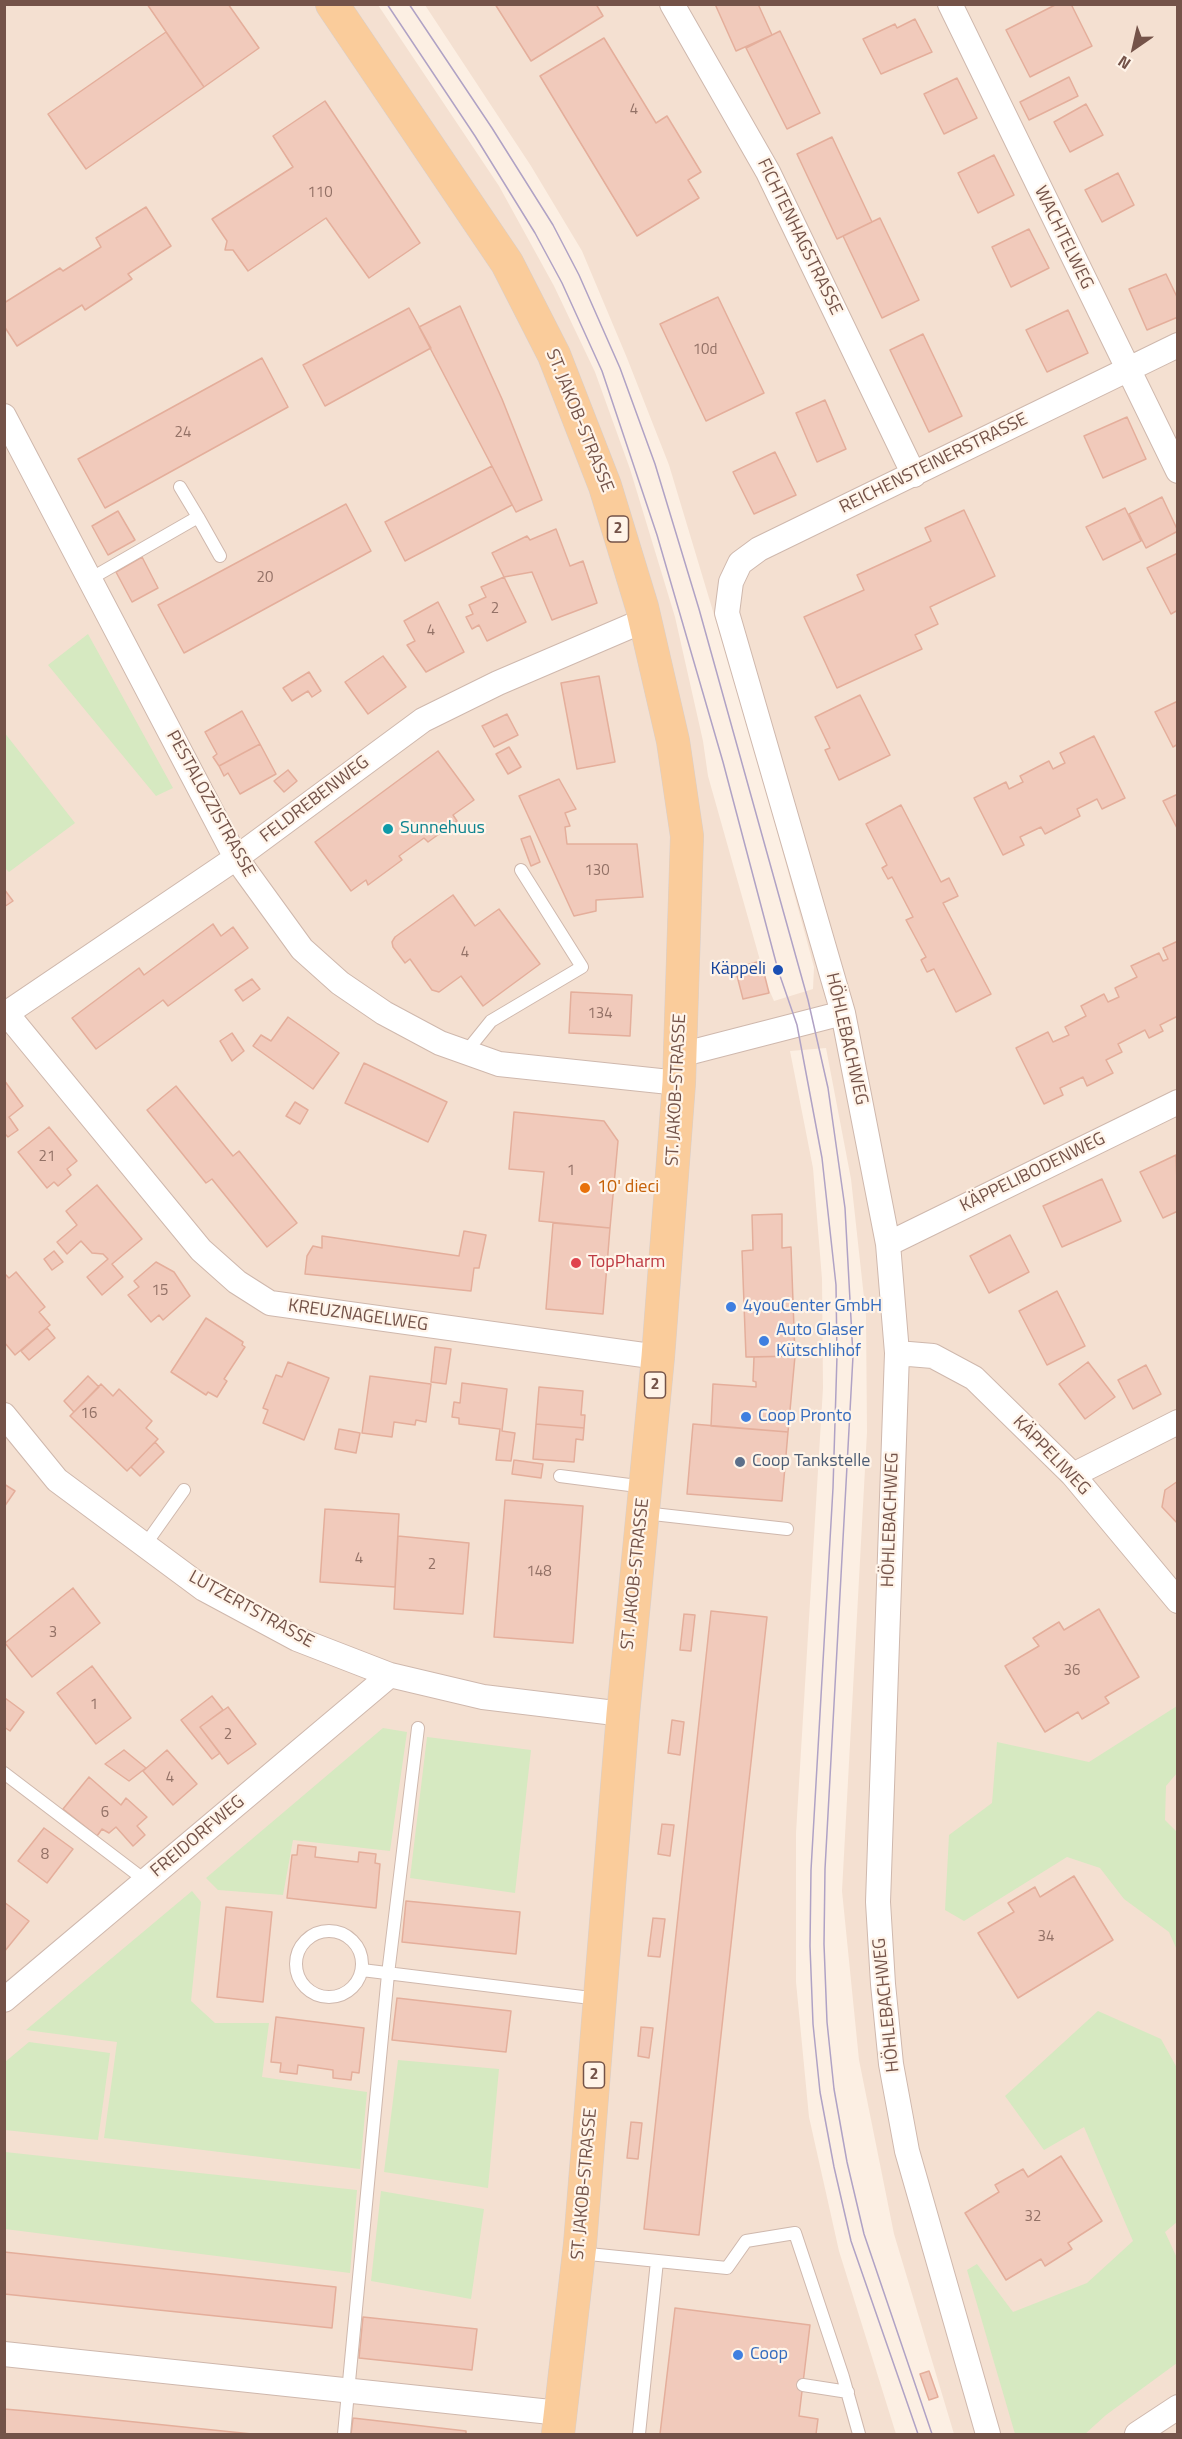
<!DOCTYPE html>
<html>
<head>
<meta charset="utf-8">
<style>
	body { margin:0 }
	#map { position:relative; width:1182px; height:2439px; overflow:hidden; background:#fcefe3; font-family:"Titillium Web",sans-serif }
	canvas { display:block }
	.frame { position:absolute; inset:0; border:6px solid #745349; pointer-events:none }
	.north { position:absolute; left:1104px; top:18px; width:60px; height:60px; -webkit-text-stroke:4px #fff4e9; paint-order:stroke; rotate:214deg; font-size:16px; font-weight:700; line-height:24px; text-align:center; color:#745349 }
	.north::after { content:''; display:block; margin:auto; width:21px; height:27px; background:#745349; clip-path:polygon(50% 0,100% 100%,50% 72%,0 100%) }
</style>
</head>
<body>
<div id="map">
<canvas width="1182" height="2439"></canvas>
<div class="frame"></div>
<div class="north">N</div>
</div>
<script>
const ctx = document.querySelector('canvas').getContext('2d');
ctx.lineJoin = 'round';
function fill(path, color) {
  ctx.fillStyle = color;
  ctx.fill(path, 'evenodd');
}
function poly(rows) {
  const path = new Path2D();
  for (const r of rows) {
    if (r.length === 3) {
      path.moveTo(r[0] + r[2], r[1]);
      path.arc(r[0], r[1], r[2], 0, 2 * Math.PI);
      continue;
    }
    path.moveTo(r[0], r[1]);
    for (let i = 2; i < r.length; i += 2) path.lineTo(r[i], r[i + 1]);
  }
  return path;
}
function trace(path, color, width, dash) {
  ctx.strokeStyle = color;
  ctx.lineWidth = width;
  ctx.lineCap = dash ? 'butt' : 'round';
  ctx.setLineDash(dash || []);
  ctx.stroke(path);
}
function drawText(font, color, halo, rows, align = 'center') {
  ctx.font = font + ' "Titillium Web",sans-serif';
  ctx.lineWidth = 4.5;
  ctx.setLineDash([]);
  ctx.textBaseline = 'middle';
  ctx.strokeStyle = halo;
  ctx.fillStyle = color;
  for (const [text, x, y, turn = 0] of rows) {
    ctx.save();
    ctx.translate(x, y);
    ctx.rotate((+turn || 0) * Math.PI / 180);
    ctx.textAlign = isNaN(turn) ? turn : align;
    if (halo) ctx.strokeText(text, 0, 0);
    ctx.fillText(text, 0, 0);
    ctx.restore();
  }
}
const residential = poly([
	[5,5,378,5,499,186,554,286,595,372,630,469,675,617,703,741,708,776,767,985,774,1001,813,989,814,967,758,761,669,465,627,358,582,251,531,166,425,5,1177,5,1177,2434,954,2434,894,2234,859,2060,842,1891,867,1432,866,1316,851,1179,826,1048,790,1051,813,1168,822,1279,823,1388,796,1833,796,1982,809,2117,839,2251,896,2434,5,2434]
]);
const green = poly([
	[88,634,173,788,156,796,48,665],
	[4,732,75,823,9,872,4,867],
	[1177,1706,1177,1773,1166,1786,1165,1820,1177,1832,1177,1950,1169,1932,1124,1899,1100,1868,1067,1857,964,1921,945,1910,949,1835,992,1803,997,1742,1089,1762],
	[383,1728,407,1732,390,1851,293,1840,283,1895,218,1890,206,1878],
	[427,1737,531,1750,515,1893,410,1878],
	[192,1891,201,1902,191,2001,215,2023,269,2023,262,2077,367,2092,360,2169,104,2138,117,2042,26,2030],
	[1098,2011,1161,2039,1177,2068,1177,2222,1165,2232,1177,2258,1177,2363,1106,2415,1085,2434,1015,2434,967,2270,977,2264,1013,2312,1087,2283,1133,2241,1084,2127,1044,2150,1005,2096],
	[29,2042,110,2053,98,2140,5,2130,5,2062],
	[398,2060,499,2069,488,2188,384,2172],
	[5,2152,357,2190,350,2273,5,2229],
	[381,2191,484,2209,471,2299,371,2281]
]);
const building = poly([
	[147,4,228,4,259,48,204,87,147,4],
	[495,4,596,4,603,16,531,61,495,4],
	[715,4,758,4,772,35,736,51,715,4],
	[1057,4,1071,4,1092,46,1030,77,1006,30,1057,4],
	[915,19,932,52,881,74,863,39,895,24,897,28,915,19],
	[780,31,820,113,787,129,746,48,780,31],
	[166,32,204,87,86,169,48,114,166,32],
	[604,38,656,123,667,116,701,172,688,180,699,198,637,236,540,76,604,38],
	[1069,77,1078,96,1029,120,1020,102,1069,77],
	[957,78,977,118,944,134,924,94,957,78],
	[325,101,420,243,369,278,326,218,248,271,233,250,225,250,227,241,212,219,293,167,273,136,325,101],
	[1086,104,1103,135,1070,152,1054,122,1086,104],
	[832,137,872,222,837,239,797,154,832,137],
	[994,155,1014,195,978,213,958,173,994,155],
	[1118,173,1134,205,1102,222,1085,190,1118,173],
	[146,207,171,246,128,274,132,279,85,310,82,305,17,346,4,326,4,303,60,268,63,271,101,247,96,238,146,207],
	[880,218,919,300,882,318,843,236,880,218],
	[1029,229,1049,268,1011,287,992,247,1029,229],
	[1166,274,1178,299,1178,317,1147,330,1129,289,1166,274],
	[718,297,764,393,706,421,660,324,718,297],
	[460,306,502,399,542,500,516,512,419,327,460,306],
	[409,308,431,348,325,406,303,365,409,308],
	[1068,310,1088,353,1047,372,1026,330,1068,310],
	[923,334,962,416,929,432,890,350,923,334],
	[262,358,288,407,105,508,78,459,262,358],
	[825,400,846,449,817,462,796,413,825,400],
	[1127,417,1146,459,1103,478,1084,436,1127,417],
	[775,452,796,495,754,514,733,472,775,452],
	[492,466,512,505,405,561,385,522,492,466],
	[1162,497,1178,531,1146,548,1129,514,1162,497],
	[346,504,371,551,184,653,158,605,346,504],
	[1125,508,1141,541,1103,560,1086,527,1125,508],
	[964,510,995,576,930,607,938,624,915,635,922,649,837,688,804,617,864,590,857,575,931,541,925,528,964,510],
	[118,511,135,540,108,555,92,526,118,511],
	[556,529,570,566,583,561,597,603,552,620,532,572,504,577,492,553,527,536,530,540,556,529],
	[1178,553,1178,610,1171,614,1147,568,1178,553],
	[142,557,158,588,132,602,116,572,142,557],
	[504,577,526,622,487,641,479,625,472,629,466,617,473,614,469,605,486,597,481,587,504,577],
	[438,602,464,652,426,672,407,645,415,641,404,621,438,602],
	[383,656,406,687,368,714,345,682,383,656],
	[309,672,321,691,312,697,308,691,292,701,283,688,309,672],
	[599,676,615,762,577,769,561,683,599,676],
	[860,695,890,755,839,780,825,750,830,748,815,717,860,695],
	[1178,701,1178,744,1173,747,1155,712,1178,701],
	[242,711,260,744,219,766,213,757,217,754,205,732,242,711],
	[507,714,518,735,494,747,482,726,507,714],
	[1094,736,1125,798,1102,809,1097,799,1077,809,1080,816,1045,834,1041,827,1020,837,1024,845,1003,855,974,798,1006,782,1009,789,1023,782,1020,776,1049,761,1053,769,1065,763,1060,753,1094,736],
	[260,744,276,774,240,794,228,773,224,776,219,766,260,744],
	[509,747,521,767,508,774,496,754,509,747],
	[438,751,474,800,453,815,457,821,428,842,424,838,399,856,402,860,368,885,366,880,351,891,315,842,438,751],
	[288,770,297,781,284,792,274,781,288,770],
	[559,779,576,809,565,813,570,826,565,827,567,844,637,844,643,897,596,900,596,911,574,916,519,796,559,779],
	[1178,794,1178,830,1163,801,1178,794],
	[901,805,941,882,949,878,958,896,943,903,991,994,956,1012,934,969,927,972,921,960,926,957,906,920,913,917,892,877,888,879,882,868,887,865,866,824,901,805],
	[530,836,540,862,531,866,521,839,530,836],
	[4,889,13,901,4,907,4,889],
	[453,895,475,926,499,909,540,964,483,1006,461,976,439,992,432,990,410,959,405,963,393,947,392,942,395,937,453,895],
	[213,924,221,936,233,927,248,948,168,1006,163,1000,96,1049,72,1018,139,968,144,975,213,924],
	[1178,941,1178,1016,1160,1025,1163,1031,1149,1038,1145,1030,1118,1044,1122,1052,1106,1060,1113,1073,1087,1086,1083,1077,1060,1088,1063,1095,1044,1104,1016,1048,1048,1032,1053,1042,1069,1035,1065,1027,1086,1016,1081,1006,1104,994,1108,1002,1119,997,1115,988,1137,977,1131,966,1159,953,1163,961,1168,959,1163,948,1178,941],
	[761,961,769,993,743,999,735,968,761,961],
	[252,979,260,989,243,1001,235,990,252,979],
	[571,992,632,995,630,1036,569,1033,571,992],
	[288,1017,339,1053,313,1089,253,1046,261,1035,271,1041,288,1017],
	[232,1033,244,1051,232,1061,220,1041,232,1033],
	[364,1063,447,1102,428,1142,345,1103,364,1063],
	[4,1080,23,1106,9,1117,18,1130,8,1137,4,1133,4,1080],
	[176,1086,233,1156,239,1151,297,1223,267,1247,212,1179,206,1183,147,1110,176,1086],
	[295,1102,308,1110,300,1124,286,1116,295,1102],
	[514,1112,604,1121,618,1141,610,1228,539,1221,544,1172,509,1169,514,1112],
	[49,1127,77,1161,67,1169,71,1175,58,1186,54,1182,47,1188,18,1152,49,1127],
	[1176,1155,1178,1211,1163,1218,1140,1172,1176,1155],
	[1102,1179,1121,1221,1062,1247,1043,1206,1102,1179],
	[97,1185,142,1239,112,1264,123,1277,102,1295,87,1277,108,1259,103,1254,92,1253,81,1241,67,1254,57,1242,77,1225,66,1211,97,1185],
	[782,1214,782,1248,791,1247,795,1356,746,1357,742,1251,753,1250,752,1215,782,1214],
	[553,1223,610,1228,603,1314,546,1309,553,1223],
	[464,1231,486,1235,479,1268,474,1268,471,1291,305,1274,307,1256,313,1246,322,1248,322,1236,459,1256,464,1231],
	[1010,1235,1029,1272,989,1293,970,1256,1010,1235],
	[54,1251,63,1262,52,1270,44,1259,54,1251],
	[156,1262,174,1272,190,1296,163,1320,159,1315,151,1322,128,1295,139,1287,134,1281,156,1262],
	[16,1272,45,1307,39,1312,50,1325,15,1355,4,1342,4,1273,9,1278,16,1272],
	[1057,1291,1085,1346,1047,1365,1019,1311,1057,1291],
	[206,1318,243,1342,242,1345,245,1347,224,1379,227,1381,217,1397,208,1392,206,1395,171,1372,206,1318],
	[47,1328,55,1338,29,1360,21,1351,47,1328],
	[435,1347,451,1349,446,1384,431,1382,435,1347],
	[795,1356,788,1432,711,1426,713,1384,756,1387,756,1382,753,1381,754,1357,795,1356],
	[288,1362,329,1378,304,1440,263,1423,268,1410,263,1408,276,1375,282,1377,288,1362],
	[1088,1362,1115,1397,1085,1419,1059,1384,1088,1362],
	[1146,1365,1161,1394,1133,1409,1118,1380,1146,1365],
	[88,1376,99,1387,74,1412,64,1401,88,1376],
	[370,1376,431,1384,426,1422,416,1420,415,1425,394,1422,392,1437,362,1433,370,1376],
	[462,1383,507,1389,502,1431,515,1433,511,1461,496,1460,500,1429,459,1424,459,1418,452,1417,454,1402,460,1403,462,1383],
	[101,1384,113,1396,119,1389,152,1421,146,1428,158,1439,127,1471,70,1416,101,1384],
	[539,1387,583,1391,581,1415,585,1415,584,1428,536,1424,539,1387],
	[536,1424,584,1428,583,1440,576,1439,574,1462,533,1459,536,1424],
	[693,1424,788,1432,782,1501,687,1494,693,1424],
	[339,1429,360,1433,356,1453,335,1449,339,1429],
	[155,1442,164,1452,140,1476,131,1467,155,1442],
	[514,1460,543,1464,541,1478,512,1474,514,1460],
	[1178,1481,1178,1524,1162,1507,1165,1490,1178,1481],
	[4,1484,15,1491,4,1507,4,1484],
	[505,1500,583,1506,573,1643,494,1637,505,1500],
	[325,1509,399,1514,395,1587,320,1582,325,1509],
	[398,1536,469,1543,463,1614,394,1609,398,1536],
	[73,1588,100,1623,32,1677,5,1643,73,1588],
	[1099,1609,1139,1677,1105,1697,1109,1703,1082,1719,1078,1712,1045,1732,1005,1666,1039,1646,1033,1638,1059,1622,1064,1630,1099,1609],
	[711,1611,767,1617,699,2235,644,2229,711,1611],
	[684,1614,695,1615,691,1651,680,1650,684,1614],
	[92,1666,131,1718,96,1744,57,1693,92,1666],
	[212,1696,223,1710,200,1727,220,1753,212,1759,181,1720,212,1696],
	[5,1698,24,1712,10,1731,4,1727,5,1698],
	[228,1707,256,1744,228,1764,200,1727,228,1707],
	[672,1720,684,1722,680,1755,668,1753,672,1720],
	[124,1750,146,1768,129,1781,105,1764,124,1750],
	[167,1750,197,1784,173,1805,143,1771,167,1750],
	[89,1777,121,1805,126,1798,147,1817,137,1826,145,1835,133,1846,116,1827,109,1833,102,1829,97,1836,63,1809,89,1777],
	[662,1824,674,1825,670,1856,658,1854,662,1824],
	[44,1828,73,1849,47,1883,18,1861,44,1828],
	[298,1845,316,1847,315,1857,358,1862,359,1852,376,1854,375,1863,380,1864,376,1908,287,1898,292,1855,297,1855,298,1845],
	[1074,1876,1113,1940,1018,1998,978,1933,1014,1912,1008,1903,1035,1887,1040,1897,1074,1876],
	[406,1901,520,1912,516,1954,402,1942,406,1901],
	[4,1902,29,1921,4,1952,4,1902],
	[226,1907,272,1912,263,2002,217,1997,226,1907],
	[653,1918,665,1919,660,1957,648,1956,653,1918],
	[397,1998,511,2011,506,2052,392,2040,397,1998],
	[276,2017,364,2028,359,2073,352,2072,351,2080,333,2078,333,2070,298,2065,297,2074,280,2072,281,2063,271,2062,276,2017],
	[641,2027,653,2028,649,2058,638,2056,641,2027],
	[631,2122,642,2123,638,2159,627,2158,631,2122],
	[1061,2156,1102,2221,1068,2243,1072,2249,1045,2266,1041,2259,1006,2280,965,2213,999,2192,995,2185,1023,2169,1028,2177,1061,2156],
	[4,2252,336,2287,332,2328,4,2294,4,2252],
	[675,2308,810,2325,799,2416,818,2419,816,2434,660,2434,675,2308],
	[363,2317,477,2329,472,2370,359,2358,363,2317],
	[929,2371,938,2397,929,2400,920,2374,929,2371],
	[4,2409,28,2411,252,2434,4,2434,4,2409],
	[353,2418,466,2431,466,2434,351,2434,353,2418]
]);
const service = poly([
	[198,517,220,556],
	[90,579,198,517,180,487],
	[466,1052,491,1021,582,967,521,870],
	[560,1476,645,1487],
	[644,1513,787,1529],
	[145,1545,184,1490],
	[4,1773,146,1881],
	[329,1964,33],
	[362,1970,599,1999],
	[579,2253,727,2268,746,2241,795,2233,843,2377,859,2434],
	[803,2385,848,2392],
	[344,2434,388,1974,418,1728],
	[639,2434,657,2261]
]);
const minor = poly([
	[672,4,768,172,914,475],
	[950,4,1178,471],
	[4,416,236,858,302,949,340,983,384,1013,440,1043,499,1064,679,1083],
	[7,1014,201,1250,237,1282,270,1303,658,1357],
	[4,1015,236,858,423,720,498,683,645,620],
	[680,1055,843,1013],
	[888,1244,1178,1102],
	[897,1353,933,1356,974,1378,1073,1475,1178,1601],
	[4,1415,57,1480,204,1589,297,1639,390,1675,483,1697,623,1714],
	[1073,1475,1178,1422],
	[4,2000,390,1675],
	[4,2354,560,2413],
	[988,2434,907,2151,891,2064,883,1984,878,1902,897,1353,888,1244,843,1013,727,613,731,582,740,563,759,549,1178,345],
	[1137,2434,1178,2407]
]);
const primary = poly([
	[332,4,507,263,554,355,605,486,642,607,673,741,687,836,679,1083,658,1357,623,1714,580,2244,558,2434]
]);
const tram = poly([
	[387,4,475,136,535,233,562,283,602,371,657,535,723,762,778,970,797,1025,822,1158,836,1285,837,1356,833,1488,811,1870,810,1946,813,2024,820,2092,834,2167,851,2241,918,2434],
	[409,4,492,128,553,225,579,275,620,368,655,464,699,609,808,1000,828,1088,845,1208,853,1356,825,1869,824,1944,827,2022,834,2089,847,2162,864,2234,932,2434]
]);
const markers = [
	[388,829,6,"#0f9aa8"],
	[778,970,6,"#1a4fb4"],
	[585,1188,6,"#e8710a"],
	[576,1263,6,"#e0444e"],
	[731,1307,6,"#3f7fe0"],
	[764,1341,6,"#3f7fe0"],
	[746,1417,6,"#3f7fe0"],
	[740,1462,6,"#5c6f8a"],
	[738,2355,6,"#3f7fe0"]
];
const numberNames = [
	["4",634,110],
	["110",320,193],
	["10d",705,350],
	["24",183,433],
	["20",265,578],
	["2",495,609],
	["4",431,631],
	["130",597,871],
	["4",465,953],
	["134",600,1014],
	["21",47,1157],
	["1",571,1171],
	["15",160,1291],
	["16",89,1414],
	["4",359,1559],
	["2",432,1565],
	["148",539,1572],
	["3",53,1633],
	["36",1072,1671],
	["1",94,1705],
	["2",228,1735],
	["4",170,1778],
	["6",105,1813],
	["8",45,1855],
	["34",1046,1937],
	["32",1033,2217]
];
const shields = [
	[618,529,21],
	[655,1385,21],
	[594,2075,21]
];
const shieldNames = [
	["2",618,529],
	["2",655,1385],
	["2",594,2075]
];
const streetNames = [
	["FICHTENHAGSTRASSE",799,237,64],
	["WACHTELWEG",1063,238,64],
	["ST. JAKOB-STRASSE",579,421,68],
	["REICHENSTEINERSTRASSE",934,464,-26],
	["FELDREBENWEG",315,800,-37],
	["PESTALOZZISTRASSE",210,804,61],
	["HÖHLEBACHWEG",846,1039,77],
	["ST. JAKOB-STRASSE",677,1090,-87],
	["KÄPPELIBODENWEG",1033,1173,-26],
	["KREUZNAGELWEG",358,1316,8],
	["KÄPPELIWEG",1051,1456,46],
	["HÖHLEBACHWEG",891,1520,-88],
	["ST. JAKOB-STRASSE",636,1574,-84],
	["LUTZERTSTRASSE",251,1610,29],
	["FREIDORFWEG",198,1837,-40],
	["HÖHLEBACHWEG",887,2005,-96],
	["ST. JAKOB-STRASSE",585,2184,-85]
];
const cultureNames = [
	["Sunnehuus",400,829]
];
const transitNames = [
	["Käppeli",766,970]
];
const foodNames = [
	["10' dieci",597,1188]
];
const healthNames = [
	["TopPharm",588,1263]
];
const shopNames = [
	["4youCenter GmbH",743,1307],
	["Auto Glaser",776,1331],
	["Kütschlihof",776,1352],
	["Coop Pronto",758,1417],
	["Coop",750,2355]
];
const serviceNames = [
	["Coop Tankstelle",752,1462]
];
fill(residential, '#f4e0d1');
fill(green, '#d6e9c1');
fill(building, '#f1cabb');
trace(building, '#e4ae9b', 1.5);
trace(service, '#cfb8ad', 14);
trace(minor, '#cfb8ad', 26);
trace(primary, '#d8cfcc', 34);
trace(service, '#fff', 12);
trace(minor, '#fff', 24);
trace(primary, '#facc9b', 33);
trace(tram, '#b0a2c5', 1.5);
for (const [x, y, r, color] of markers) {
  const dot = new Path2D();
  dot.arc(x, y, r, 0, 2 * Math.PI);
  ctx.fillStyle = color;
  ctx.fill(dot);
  trace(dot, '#fff4e9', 2);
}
drawText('15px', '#937166', null, numberNames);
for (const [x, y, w] of shields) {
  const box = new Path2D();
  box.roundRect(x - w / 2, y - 13, w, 26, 4.5);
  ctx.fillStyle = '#fff4e9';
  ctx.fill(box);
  trace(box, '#745349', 1.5);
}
drawText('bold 16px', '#745349', null, shieldNames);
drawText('18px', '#745349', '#fff4e9', streetNames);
drawText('18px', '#0d838f', '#fff4e9', cultureNames, 'left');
drawText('18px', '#164399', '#fff4e9', transitNames, 'right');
drawText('18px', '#c56008', '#fff4e9', foodNames, 'left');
drawText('18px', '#be3a42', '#fff4e9', healthNames, 'left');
drawText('18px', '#366cbe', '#fff4e9', shopNames, 'left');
drawText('18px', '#4e5e75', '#fff4e9', serviceNames, 'left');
</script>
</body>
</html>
